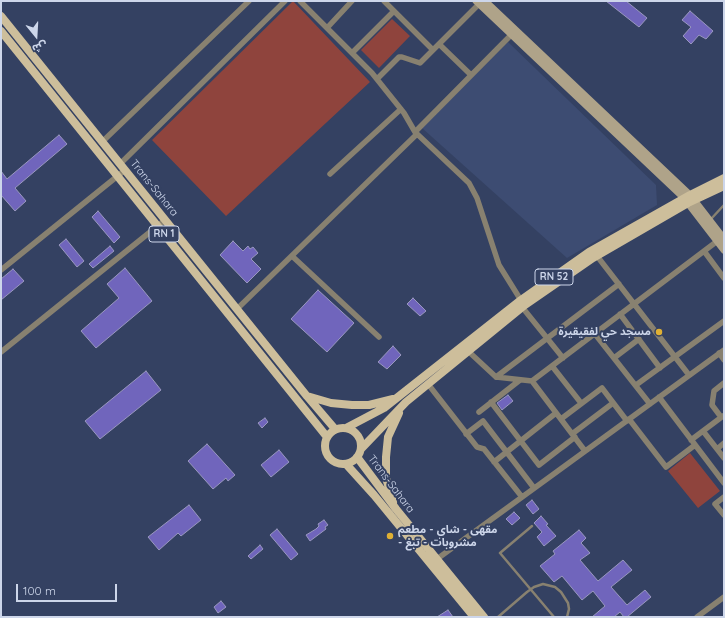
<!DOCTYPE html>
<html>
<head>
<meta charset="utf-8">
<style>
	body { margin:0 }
	#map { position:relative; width:725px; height:618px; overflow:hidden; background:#344162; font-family:Quicksand,"Noto Sans Arabic",sans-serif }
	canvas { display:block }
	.frame { position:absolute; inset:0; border:2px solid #cdd6ea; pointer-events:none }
	.north { position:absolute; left:16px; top:16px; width:40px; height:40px; -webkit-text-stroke:3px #344162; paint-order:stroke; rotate:162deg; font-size:11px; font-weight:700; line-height:16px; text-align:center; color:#cdd6ea }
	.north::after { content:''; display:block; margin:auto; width:14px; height:18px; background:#cdd6ea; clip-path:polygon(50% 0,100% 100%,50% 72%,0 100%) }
	.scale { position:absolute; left:16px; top:584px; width:101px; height:18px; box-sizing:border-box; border:2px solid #cdd6ea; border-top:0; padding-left:5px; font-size:12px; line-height:14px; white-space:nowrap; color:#cdd6ea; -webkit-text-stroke:3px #344162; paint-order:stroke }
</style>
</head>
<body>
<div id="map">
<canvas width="725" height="618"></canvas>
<div class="frame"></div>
<div class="north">ش</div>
<div class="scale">100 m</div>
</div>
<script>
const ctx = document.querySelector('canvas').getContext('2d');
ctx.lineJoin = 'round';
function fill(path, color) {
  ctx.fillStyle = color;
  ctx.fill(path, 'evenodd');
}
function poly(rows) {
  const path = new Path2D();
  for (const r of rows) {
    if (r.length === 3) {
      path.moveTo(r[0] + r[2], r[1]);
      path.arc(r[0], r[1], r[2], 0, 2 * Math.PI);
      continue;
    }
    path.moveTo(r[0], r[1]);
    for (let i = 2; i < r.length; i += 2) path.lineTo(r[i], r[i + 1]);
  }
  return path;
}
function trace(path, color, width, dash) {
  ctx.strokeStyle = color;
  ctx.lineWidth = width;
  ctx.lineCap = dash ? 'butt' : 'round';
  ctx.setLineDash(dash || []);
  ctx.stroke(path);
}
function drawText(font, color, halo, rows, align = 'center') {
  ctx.font = font + ' Quicksand,"Noto Sans Arabic",sans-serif';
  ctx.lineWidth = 4;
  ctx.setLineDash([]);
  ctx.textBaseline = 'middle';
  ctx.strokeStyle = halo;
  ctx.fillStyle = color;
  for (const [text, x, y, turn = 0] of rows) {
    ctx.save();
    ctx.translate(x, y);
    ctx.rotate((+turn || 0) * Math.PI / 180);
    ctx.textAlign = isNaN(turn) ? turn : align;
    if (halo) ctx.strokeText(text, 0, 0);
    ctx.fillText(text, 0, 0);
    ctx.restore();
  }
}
const built = poly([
	[508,42,656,185,657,205,567,258,422,128]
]);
const green = poly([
	[293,1,370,82,226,216,152,140],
	[392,19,410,36,379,68,361,50],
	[690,453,720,491,698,508,668,471]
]);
const building = poly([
	[606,1,626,1,647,18,639,27,606,1],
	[690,11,713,31,706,39,699,35,691,44,683,36,691,27,682,20,690,11],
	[59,135,67,144,15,188,26,201,15,211,1,195,1,171,7,179,59,135],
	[98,211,120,237,114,243,92,217,98,211],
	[66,239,84,261,77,267,59,245,66,239],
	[233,241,243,251,248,246,250,249,253,247,258,253,251,259,261,269,247,283,220,255,233,241],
	[110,246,114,251,93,268,89,264,110,246],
	[125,268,152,301,96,348,81,331,119,298,107,284,125,268],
	[13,269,24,281,1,300,1,279,13,269],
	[318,290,354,323,327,352,291,319,318,290],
	[413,298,426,311,420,316,407,304,413,298],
	[393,346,401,355,387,369,378,362,393,346],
	[146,371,161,390,100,439,85,421,146,371],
	[508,395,513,401,502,410,497,403,508,395],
	[265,418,268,422,262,428,258,423,265,418],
	[207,444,235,475,228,481,226,478,213,489,188,461,207,444],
	[279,450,289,462,271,477,261,465,279,450],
	[532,500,539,509,533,514,526,505,532,500],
	[189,505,201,520,181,536,178,533,159,550,148,537,189,505],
	[514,512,520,518,512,525,506,519,514,512],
	[541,516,548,524,546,525,556,536,544,546,537,537,542,532,534,523,541,516],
	[324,520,328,525,325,527,326,529,310,541,306,535,316,529,319,526,318,524,324,520],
	[277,529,298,554,291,560,270,535,277,529],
	[579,530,586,538,581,543,590,553,580,560,598,581,623,560,632,570,611,587,627,605,645,590,651,597,627,617,624,617,620,612,614,617,592,617,605,606,593,591,582,600,562,576,554,582,540,566,555,554,553,551,579,530],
	[260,545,263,549,251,559,248,556,260,545],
	[221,601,226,607,218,613,214,607,221,601],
	[448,610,453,617,437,617,448,610]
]);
const service = poly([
	[711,219,724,205],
	[532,526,500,553,554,617],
	[498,617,527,592,534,587,543,584,555,587,561,592,568,603,569,609,567,617]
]);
const minor = poly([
	[300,1,372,73,404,113,415,132,469,183,477,198,499,265,522,302],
	[384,1,433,50],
	[327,28,352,1],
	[439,44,471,75],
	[352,53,394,11],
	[377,79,399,57,402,57,420,63,481,2],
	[415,132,513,33],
	[102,142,249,1],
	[120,164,285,1],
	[330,174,401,109],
	[704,251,724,278],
	[292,256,379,337],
	[597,256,689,375],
	[1,270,125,170],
	[522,307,563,358],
	[237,309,417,134],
	[620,314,660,368],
	[595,334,650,404],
	[468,351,496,377,532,381,720,239],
	[1,352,165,220],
	[719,353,724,360],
	[614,358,639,339],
	[552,366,581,403],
	[496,377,619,284],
	[532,381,585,451],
	[428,384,477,447,484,449,522,497],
	[636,385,724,321],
	[659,397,724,483],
	[491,402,539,465,575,437],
	[479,412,520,380],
	[721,417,712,405,714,391,724,383],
	[561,419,602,388,627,421],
	[629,419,666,467,695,445],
	[703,431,724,458],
	[466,434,483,421,534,488],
	[572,434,613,403],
	[691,440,723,416],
	[717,449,724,443],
	[494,462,556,413],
	[724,497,715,504,724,515],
	[437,559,724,350],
	[697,617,724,597]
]);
const secondary = poly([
	[476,1,684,198,724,250],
	[485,1,690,195,724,239]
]);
const primary = poly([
	[1,16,306,395,335,429],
	[1,31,327,437],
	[307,396,331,403,352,405,369,405,393,399],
	[343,446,18],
	[346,428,384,408,521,300,589,252,690,195,724,178],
	[361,449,406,402,525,305,593,258,688,203,724,186],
	[357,457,396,509,484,617],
	[346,464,374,495,474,617],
	[393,502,386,478,386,457,388,437,399,413]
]);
const markers = [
	[659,332,4,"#dfb034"],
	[390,536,4,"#dfb034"]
];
const shields = [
	[164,234,30],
	[554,277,38]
];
const shieldNames = [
	["RN 1",164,234],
	["RN 52",554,277]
];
const streetNames = [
	["Trans-Sahara",154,188,51],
	["Trans-Sahara",391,484,53]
];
const poiNames = [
	["مسجد حي لفقيقيرة",651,332],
	["مقهى - شاي - مطعم",398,530,"left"],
	["- مشروبات - تبغ",398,543,"left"]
];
fill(built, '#3d4c72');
fill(green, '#8f443d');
fill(building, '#7065bc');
trace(building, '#9997bf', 1);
trace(service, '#888170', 2.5);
trace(minor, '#888170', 5.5);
trace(secondary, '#afa389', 7);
trace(primary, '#cdbe9b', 8);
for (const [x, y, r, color] of markers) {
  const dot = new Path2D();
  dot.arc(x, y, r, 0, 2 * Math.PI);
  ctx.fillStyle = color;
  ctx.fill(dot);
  trace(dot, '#344162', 1.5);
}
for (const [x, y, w] of shields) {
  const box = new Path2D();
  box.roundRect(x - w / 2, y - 8, w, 16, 3);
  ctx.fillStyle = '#344162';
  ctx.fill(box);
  trace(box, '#cdd6ea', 1);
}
drawText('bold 10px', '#cdd6ea', null, shieldNames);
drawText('11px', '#cdd6ea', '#344162', streetNames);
drawText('bold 11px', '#cdd6ea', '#344162', poiNames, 'right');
</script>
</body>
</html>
